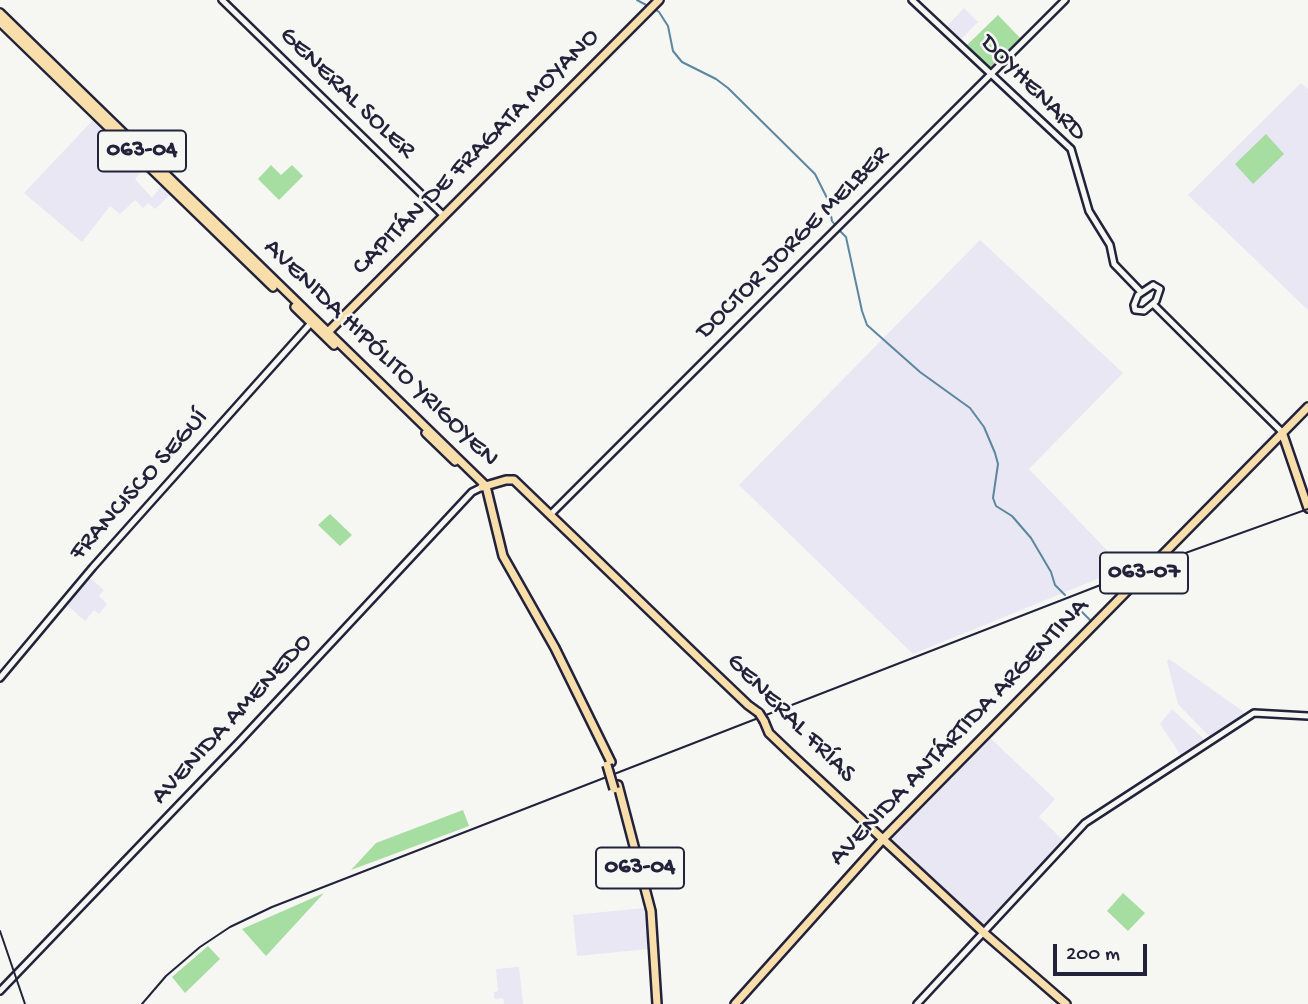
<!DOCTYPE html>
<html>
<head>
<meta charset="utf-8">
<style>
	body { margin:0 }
	#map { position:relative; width:1308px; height:1004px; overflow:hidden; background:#f6f6f2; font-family:"Gochi Hand",sans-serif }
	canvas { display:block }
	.scale { position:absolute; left:1053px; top:944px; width:94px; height:32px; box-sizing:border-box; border:4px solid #22223b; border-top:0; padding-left:9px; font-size:21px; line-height:24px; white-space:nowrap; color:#22223b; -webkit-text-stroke:5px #f6f6f2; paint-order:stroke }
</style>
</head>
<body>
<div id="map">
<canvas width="1308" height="1004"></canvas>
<div class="scale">200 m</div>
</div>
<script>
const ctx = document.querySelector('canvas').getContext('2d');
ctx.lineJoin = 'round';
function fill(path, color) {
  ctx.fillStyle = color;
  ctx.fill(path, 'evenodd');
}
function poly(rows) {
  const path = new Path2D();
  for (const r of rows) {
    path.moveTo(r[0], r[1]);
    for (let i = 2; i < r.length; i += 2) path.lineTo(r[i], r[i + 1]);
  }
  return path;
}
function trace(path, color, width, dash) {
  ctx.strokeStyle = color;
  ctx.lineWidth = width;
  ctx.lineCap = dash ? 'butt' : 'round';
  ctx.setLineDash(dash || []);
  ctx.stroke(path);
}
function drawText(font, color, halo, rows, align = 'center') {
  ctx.font = font + ' "Gochi Hand",sans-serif';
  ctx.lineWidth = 5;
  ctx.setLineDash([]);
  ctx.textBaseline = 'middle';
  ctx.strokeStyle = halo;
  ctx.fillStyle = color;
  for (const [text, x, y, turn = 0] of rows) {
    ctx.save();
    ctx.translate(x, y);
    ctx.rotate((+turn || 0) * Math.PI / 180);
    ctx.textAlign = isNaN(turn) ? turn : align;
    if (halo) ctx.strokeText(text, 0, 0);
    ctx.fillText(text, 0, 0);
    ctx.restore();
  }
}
const built = poly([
	[964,8,978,22,960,40,946,27],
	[1301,83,1308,89,1308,310,1188,195],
	[94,119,145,167,135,179,152,198,162,184,172,193,155,209,148,203,143,208,135,200,120,214,110,206,82,242,24,193],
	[980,240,1123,373,1029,469,1124,568,913,654,739,485],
	[89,577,104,590,99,596,107,604,99,614,94,610,85,621,65,603],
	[1169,659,1244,712,1244,714,1214,737,1210,737,1178,704,1167,661],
	[1172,709,1204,739,1182,757,1160,724],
	[989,737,1055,799,1039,817,1065,842,983,927,887,838],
	[645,908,648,949,577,956,573,915],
	[519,967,523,1004,504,1004,503,998,494,999,494,992,498,991,496,969]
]);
const green = poly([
	[998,15,1021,39,990,70,966,46],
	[1266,134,1284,154,1253,184,1235,164],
	[271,165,281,175,292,165,303,176,279,200,258,179],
	[330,514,352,535,340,546,318,525],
	[463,810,469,826,351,870,376,843],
	[324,893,266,956,242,929],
	[1123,893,1145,913,1128,931,1107,911],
	[208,946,220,959,185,993,172,977]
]);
const stream = poly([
	[637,0,648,6],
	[653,8,659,12,668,26,673,51,682,62,716,79,728,88,815,174,828,200,832,221,836,226],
	[839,230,846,237,862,311,867,325,920,372,970,408,984,427,995,453,998,464,993,498,996,506,1012,516,1031,538,1051,572,1055,585,1065,595],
	[1074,604,1093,623]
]);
const minor = poly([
	[222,0,444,216],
	[912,0,1071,149,1089,211,1110,245,1114,264,1141,292],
	[1153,285,1160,289,1156,301,1144,311,1135,310,1134,305,1138,295,1153,285],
	[1153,304,1282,432],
	[550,515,1065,0],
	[0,678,93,567,312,322],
	[0,991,237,744,472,492,482,487],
	[917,1004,1085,823,1254,713,1308,716]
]);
const major = poly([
	[0,13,486,486,503,556,555,648,611,762],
	[0,22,273,287],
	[295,307,334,345],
	[325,335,659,0],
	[1282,432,1308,508],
	[426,433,455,461],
	[482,487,506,480,514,480,705,664,748,705,759,713],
	[764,721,769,733,790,753,983,932,1066,1004],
	[618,785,651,911,657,1004],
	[735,1004,883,839,1308,407]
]);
const rail = poly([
	[0,931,25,1004],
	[142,1004,166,976,200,947,230,927,272,907,1152,565,1308,509]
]);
const majorBridge = poly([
	[759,713,764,721],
	[607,765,614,789]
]);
const shields = [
	[142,151,88],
	[1144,573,88],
	[640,868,88]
];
const shieldNames = [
	["063-04",142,151],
	["063-07",1144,573],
	["063-04",640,868]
];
const streetNames = [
	["DOYHENARD",1032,89,45],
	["GENERAL SOLER",346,94,44],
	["CAPITÁN DE FRAGATA MOYANO",477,153,-45],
	["DOCTOR JORGE MELBER",794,244,-45],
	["AVENIDA HIPÓLITO YRIGOYEN",380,354,44],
	["FRANCISCO SEGUÍ",140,486,-48],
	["GENERAL FRÍAS",790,719,45],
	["AVENIDA AMENEDO",233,720,-47],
	["AVENIDA ANTÁRTIDA ARGENTINA",960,733,-46]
];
fill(built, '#e8e7f3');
fill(green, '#a6dda0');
trace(stream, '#5b879f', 2);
trace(minor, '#22223b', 10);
trace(major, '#22223b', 12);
trace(minor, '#f6f6f2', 5);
trace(major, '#f8deab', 7);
trace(rail, '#22223b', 2);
trace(majorBridge, '#22223b', 12, []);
trace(majorBridge, '#f8deab', 7);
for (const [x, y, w] of shields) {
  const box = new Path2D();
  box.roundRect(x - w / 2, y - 20.5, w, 41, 5);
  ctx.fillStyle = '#f6f6f2';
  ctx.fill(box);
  trace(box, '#22223b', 2);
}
drawText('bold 24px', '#22223b', null, shieldNames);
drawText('26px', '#22223b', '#f6f6f2', streetNames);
</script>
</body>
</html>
